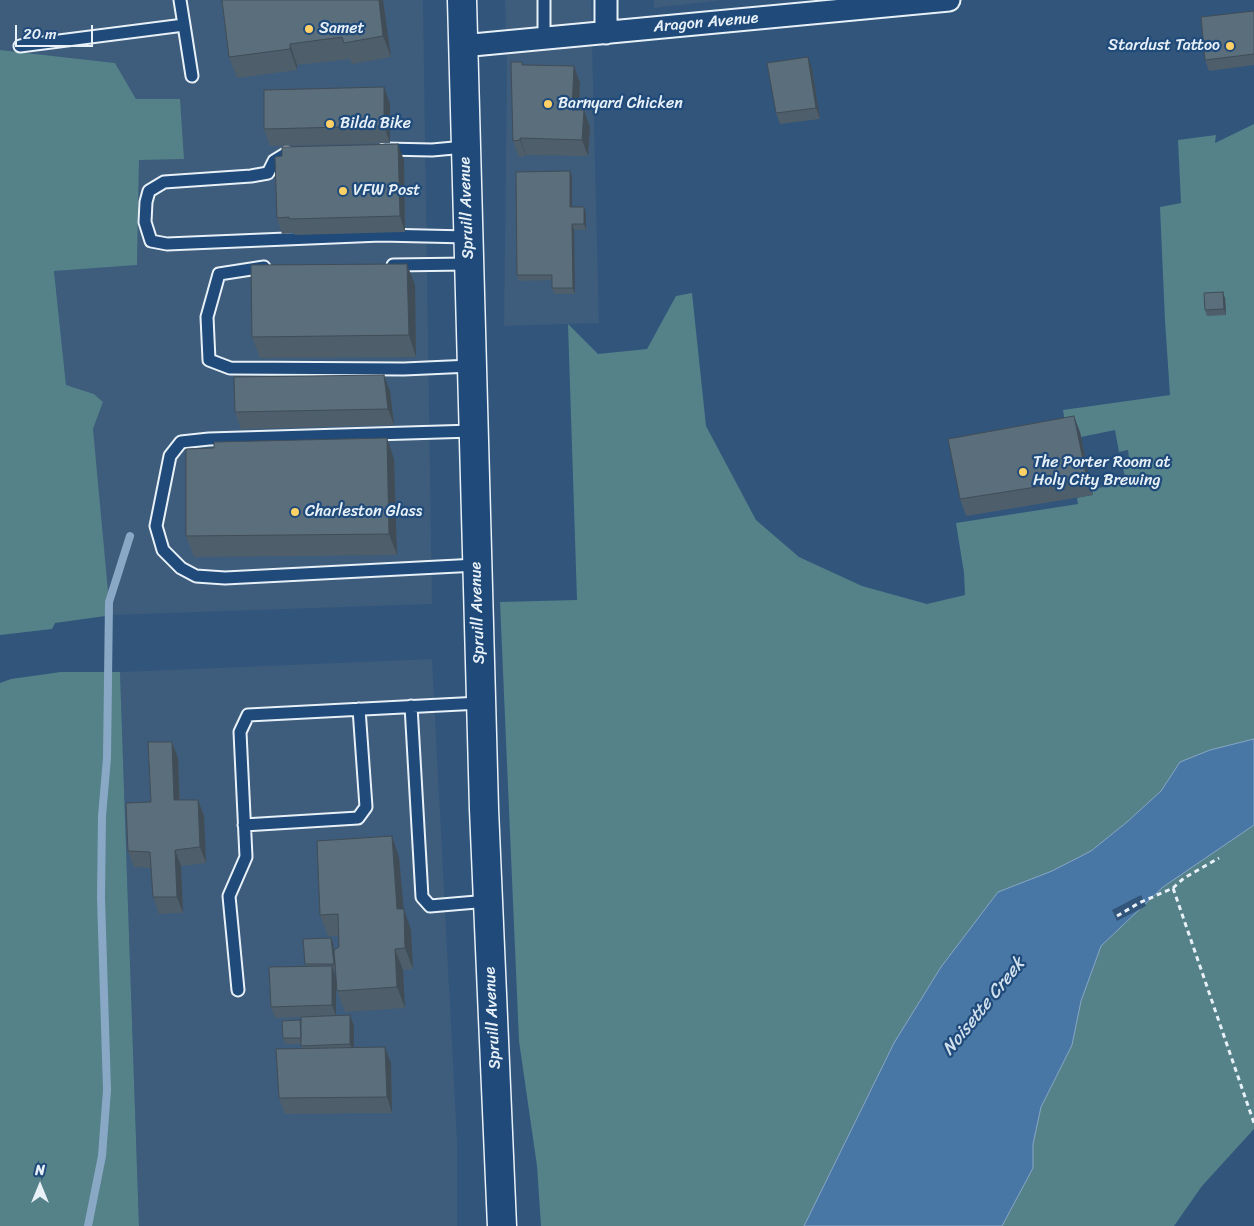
<!DOCTYPE html>
<html>
<head>
<meta charset="utf-8">
<style>
	body { margin:0 }
	#map { position:relative; width:1254px; height:1226px; overflow:hidden; background:#31557b; font-family:Sriracha,sans-serif }
	canvas { display:block }
	.north { position:absolute; left:15px; top:1161px; width:50px; height:50px; -webkit-text-stroke:4px #1f4a7a; paint-order:stroke; rotate:0deg; font-size:14px; font-weight:700; line-height:20px; text-align:center; color:#e8f1f8 }
	.north::after { content:''; display:block; margin:auto; width:18px; height:22px; background:#e8f1f8; clip-path:polygon(50% 0,100% 100%,50% 72%,0 100%) }
	.scale { position:absolute; left:15px; top:25px; width:78px; height:22px; box-sizing:border-box; border:2px solid #e8f1f8; border-top:0; padding-left:6px; font-size:15px; line-height:18px; white-space:nowrap; color:#e8f1f8; -webkit-text-stroke:4px #1f4a7a; paint-order:stroke }
</style>
</head>
<body>
<div id="map">
<canvas width="1254" height="1226"></canvas>
<div class="north">N</div>
<div class="scale">20 m</div>
</div>
<script>
const ctx = document.querySelector('canvas').getContext('2d');
ctx.lineJoin = 'round';
function fill(path, color) {
  ctx.fillStyle = color;
  ctx.fill(path, 'evenodd');
}
function poly(rows) {
  const path = new Path2D();
  for (const r of rows) {
    path.moveTo(r[0], r[1]);
    for (let i = 2; i < r.length; i += 2) path.lineTo(r[i], r[i + 1]);
  }
  return path;
}
function trace(path, color, width, dash) {
  ctx.strokeStyle = color;
  ctx.lineWidth = width;
  ctx.lineCap = dash ? 'butt' : 'round';
  ctx.setLineDash(dash || []);
  ctx.stroke(path);
}
function drawText(font, color, halo, rows, align = 'center') {
  ctx.font = font + ' Sriracha,sans-serif';
  ctx.lineWidth = 4.5;
  ctx.setLineDash([]);
  ctx.textBaseline = 'middle';
  ctx.strokeStyle = halo;
  ctx.fillStyle = color;
  for (const [text, x, y, turn = 0] of rows) {
    ctx.save();
    ctx.translate(x, y);
    ctx.rotate((+turn || 0) * Math.PI / 180);
    ctx.textAlign = isNaN(turn) ? turn : align;
    if (halo) ctx.strokeText(text, 0, 0);
    ctx.fillText(text, 0, 0);
    ctx.restore();
  }
}
const built = poly([
	[0,0,423,0,432,604,113,615,102,566,93,429,103,402,94,394,66,385,54,270,137,265,139,160,180,99,136,99,115,63,0,50],
	[505,0,591,0,599,323,504,326,507,66],
	[654,0,724,0,654,8],
	[432,659,457,1139,457,1226,139,1226,120,672]
]);
const green = poly([
	[0,50,115,63,136,99,180,99,184,159,139,160,137,265,54,271,66,385,94,394,103,402,93,429,109,602,113,615,55,623,52,629,0,635],
	[1254,124,1254,739,1210,750,1180,762,1161,791,1127,822,1091,851,1052,871,998,892,941,967,894,1043,804,1226,541,1226,537,1166,519,1041,500,602,577,600,568,324,598,354,647,349,676,296,692,293,706,426,756,520,799,557,862,586,927,604,965,595,964,573,956,523,1078,504,1077,498,1092,495,1092,489,1126,483,1122,461,1129,458,1128,450,1119,452,1115,430,1081,437,1067,435,1063,410,1170,395,1165,321,1160,207,1181,203,1178,140,1216,135,1215,143],
	[61,672,120,672,139,1226,0,1226,0,683,11,679],
	[1254,825,1254,1129,1202,1186,1174,1226,1002,1226,1033,1168,1033,1144,1041,1107,1072,1045,1081,1001,1101,946,1163,887]
]);
const water = poly([
	[1254,739,1254,825,1163,887,1101,946,1081,1001,1072,1045,1041,1107,1033,1144,1033,1168,1002,1226,804,1226,894,1043,941,967,998,892,1052,871,1091,851,1127,822,1161,791,1180,762,1210,750,1254,739]
]);
const pier = poly([
	[1141,895,1146,906,1117,921,1112,910]
]);
const stream = poly([
	[88,1226,102,1156,107,1090,101,898,102,816,107,758,109,602,130,536]
]);
const path = poly([
	[1173,888,1184,878,1219,858],
	[1117,916,1139,903,1173,888,1254,1123]
]);
const service = poly([
	[544,0,544,39],
	[184,25,192,76],
	[20,46,184,25,180,0],
	[385,149,432,150,465,147],
	[287,153,274,161,268,173,251,176,164,182,149,191,146,202,145,222,151,241,167,244,381,235,468,237],
	[393,265,468,264],
	[264,267,219,274,207,317,209,360,230,368,404,369,471,366],
	[473,431,209,439,181,442,170,456,156,526,163,550,181,568,196,576,225,578,477,565],
	[411,706,422,897,430,906,488,901],
	[244,825,358,818,366,807,359,709],
	[238,990,229,896,246,857,240,732,248,715,480,703]
]);
const minor = poly([
	[606,0,606,33],
	[462,46,949,0]
]);
const tertiary = poly([
	[462,0,484,809,502,1226]
]);
const wall = poly([
	[222,0,383,0,391,57,352,64,350,59,297,65,297,70,237,78,229,57],
	[1254,11,1254,65,1209,71,1205,60],
	[523,65,574,66,580,83,579,110,584,110,590,127,588,156,526,155,526,156,519,157,513,141],
	[812,68,820,119,780,124,776,113],
	[384,87,390,104,390,143,270,146,264,129],
	[404,160,405,232,295,235,294,233,282,234,277,218],
	[572,176,572,207,586,213,586,230,574,230,575,294,554,294,552,288,552,280,519,281,517,275],
	[415,285,416,357,260,358,252,337],
	[1225,298,1226,315,1207,316,1205,310],
	[390,391,394,425,241,429,235,412],
	[1080,432,1093,495,966,516,960,499],
	[394,459,397,555,194,557,186,536],
	[172,742,178,758,180,800,198,800,204,816,206,863,181,866,183,913,159,914,153,897,151,868,134,867,128,851,151,802],
	[399,857,403,909,411,930,413,969,403,970,405,1008,345,1012,337,991,339,947,339,936,328,936,320,915],
	[333,943,336,970,333,970,336,977,336,1016,354,1026,354,1048,385,1047,391,1063,392,1113,285,1114,279,1098,302,1049,301,1044,285,1044,283,1038,301,1022,301,1017,275,1018,271,1007,306,966,305,964]
]);
const shadedWall = poly([
	[379,0,383,0,391,57,383,36],
	[290,44,297,65,297,70,290,49],
	[808,57,812,68,820,119,816,108],
	[574,66,580,83,578,126,572,110],
	[384,87,390,104,390,143,384,126],
	[584,110,590,127,588,156,582,140],
	[520,138,526,155,526,156,520,140],
	[398,144,404,160,405,232,400,216],
	[570,171,572,176,572,213,570,207],
	[584,207,586,213,586,230,584,224],
	[572,224,574,230,575,294,573,288],
	[407,264,415,285,416,357,409,335],
	[1223,292,1225,298,1226,315,1224,309],
	[384,375,390,391,394,425,388,409],
	[1074,416,1080,432,1093,495,1087,479],
	[387,438,394,459,397,555,389,534],
	[172,742,178,758,180,816,174,800],
	[198,800,204,816,206,863,200,847],
	[392,836,399,857,404,912,404,909,411,930,413,969,405,948,397,909],
	[175,850,181,866,183,913,177,897],
	[331,938,333,943,336,970,334,964],
	[395,949,403,970,405,1008,397,987],
	[332,966,336,977,336,1016,332,1005],
	[350,1015,354,1026,354,1055,350,1044],
	[385,1047,391,1063,392,1113,387,1097]
]);
const building = poly([
	[222,0,379,0,383,36,344,43,342,37,290,44,290,49,229,57,222,0],
	[1254,11,1254,54,1205,60,1201,17,1254,11],
	[808,57,816,108,776,113,767,63,808,57],
	[511,62,522,62,522,65,574,66,572,110,584,110,582,140,520,138,520,140,513,141,511,62],
	[384,87,384,126,264,129,264,90,384,87],
	[398,144,400,216,289,219,289,217,277,218,275,157,282,156,282,147,398,144],
	[570,171,570,207,584,207,584,224,572,224,573,288,552,288,552,275,517,275,516,172,570,171],
	[407,264,409,335,252,337,251,265,407,264],
	[1223,292,1224,309,1205,310,1204,293,1223,292],
	[384,375,388,409,235,412,234,377,384,375],
	[1074,416,1087,479,960,499,948,439,1074,416],
	[387,438,389,534,186,536,186,449,214,448,214,442,387,438],
	[148,742,172,742,174,800,198,800,200,847,175,850,177,897,153,897,150,852,128,851,126,803,151,802,148,742],
	[392,836,397,909,404,909,405,948,395,949,397,987,337,991,334,950,339,947,338,914,320,915,317,841,392,836],
	[331,938,334,964,305,964,303,939,331,938],
	[332,966,332,1005,271,1007,269,967,332,966],
	[350,1015,350,1044,301,1046,301,1017,350,1015],
	[300,1020,301,1038,283,1038,282,1021,300,1020],
	[385,1047,387,1097,279,1098,276,1049,385,1047]
]);
const markers = [
	[309,29,5,"#ffd166"],
	[1230,46,5,"#ffd166"],
	[548,104,5,"#ffd166"],
	[330,124,5,"#ffd166"],
	[343,191,5,"#ffd166"],
	[1023,472,5,"#ffd166"],
	[295,512,5,"#ffd166"]
];
const streetNames = [
	["Aragon Avenue",706,23,-5],
	["Spruill Avenue",467,208,-92],
	["Spruill Avenue",478,613,-92],
	["Spruill Avenue",493,1018,-93]
];
const poiNames = [
	["Samet",319,29],
	["Stardust Tattoo",1220,46,"right"],
	["Barnyard Chicken",558,104],
	["Bilda Bike",340,124],
	["VFW Post",353,191],
	["The Porter Room at",1033,463],
	["Holy City Brewing",1033,481],
	["Charleston Glass",305,512]
];
const waterNames = [
	["Noisette Creek",984,1007,-51]
];
fill(built, '#3e5c7b');
fill(green, '#558189');
fill(water, '#4977a5');
trace(water, '#89a8c6', 1);
fill(pier, '#31557b');
trace(stream, '#89a8c6', 8);
trace(service, '#e8f1f8', 15);
trace(minor, '#e8f1f8', 25);
trace(tertiary, '#e8f1f8', 31);
trace(path, '#e8f1f8', 3, [5, 4]);
trace(service, '#1f4a7a', 11);
trace(minor, '#1f4a7a', 21);
trace(tertiary, '#1f4a7a', 28);
fill(wall, '#4e5f6b');
fill(shadedWall, '#404d57');
fill(building, '#5b6e7c');
trace(building, '#404d57', 1);
for (const [x, y, r, color] of markers) {
  const dot = new Path2D();
  dot.arc(x, y, r, 0, 2 * Math.PI);
  ctx.fillStyle = color;
  ctx.fill(dot);
  trace(dot, '#1f4a7a', 2);
}
drawText('16px', '#e8f1f8', '#1f4a7a', streetNames);
drawText('16px', '#e8f1f8', '#1f4a7a', poiNames, 'left');
drawText('italic 18px', '#d0dfec', '#1f4a7a', waterNames);
</script>
</body>
</html>
